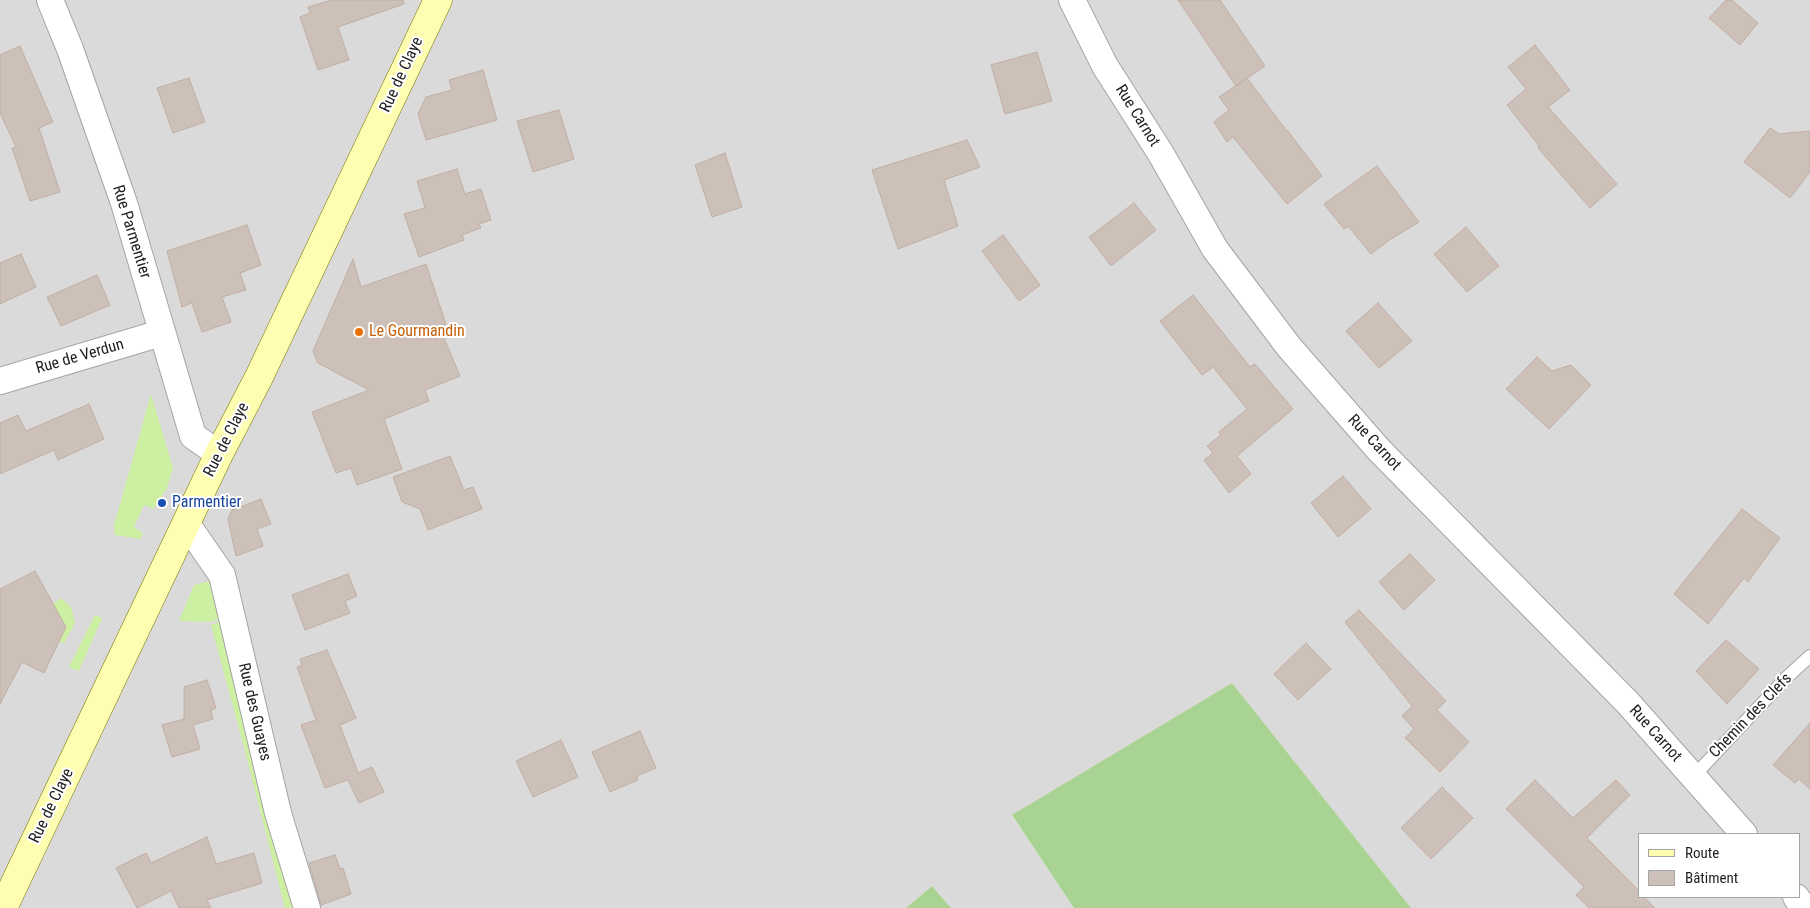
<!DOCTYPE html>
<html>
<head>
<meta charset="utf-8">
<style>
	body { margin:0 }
	#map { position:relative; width:1810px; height:908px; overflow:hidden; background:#efeae2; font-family:"Roboto Condensed",sans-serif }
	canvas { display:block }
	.legend { position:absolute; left:1638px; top:833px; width:162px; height:65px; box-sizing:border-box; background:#fff; border:1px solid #a5a5a5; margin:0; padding:6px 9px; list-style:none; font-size:15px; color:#1d1d1d }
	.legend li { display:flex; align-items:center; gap:10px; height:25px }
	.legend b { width:25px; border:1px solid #a5a5a5 }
</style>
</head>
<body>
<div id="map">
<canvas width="1810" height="908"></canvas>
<ul class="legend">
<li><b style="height:6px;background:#fffeb0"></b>Route</li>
<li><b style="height:14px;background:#ccc0b8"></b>Bâtiment</li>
</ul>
</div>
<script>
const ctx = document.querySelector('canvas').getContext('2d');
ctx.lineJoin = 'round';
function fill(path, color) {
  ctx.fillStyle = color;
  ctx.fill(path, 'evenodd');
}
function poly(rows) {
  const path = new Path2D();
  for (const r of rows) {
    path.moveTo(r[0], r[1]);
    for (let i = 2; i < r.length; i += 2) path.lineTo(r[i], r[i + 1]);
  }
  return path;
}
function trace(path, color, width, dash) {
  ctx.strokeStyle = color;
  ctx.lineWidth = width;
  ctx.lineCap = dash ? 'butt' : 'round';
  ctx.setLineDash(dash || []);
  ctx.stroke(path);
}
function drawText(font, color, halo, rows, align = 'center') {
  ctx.font = font + ' "Roboto Condensed",sans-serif';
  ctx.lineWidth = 4;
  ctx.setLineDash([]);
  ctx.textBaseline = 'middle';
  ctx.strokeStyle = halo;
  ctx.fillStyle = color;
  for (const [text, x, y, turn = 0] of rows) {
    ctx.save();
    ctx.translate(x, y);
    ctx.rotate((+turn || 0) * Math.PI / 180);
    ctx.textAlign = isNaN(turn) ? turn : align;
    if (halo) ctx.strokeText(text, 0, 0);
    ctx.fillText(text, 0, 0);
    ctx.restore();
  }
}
const residential = poly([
	[0,0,1810,0,1810,908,1411,908,1232,683,1012,816,1074,908,951,908,932,886,906,908,0,908],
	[1639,834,1799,834,1799,897,1639,897]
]);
const grass = poly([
	[151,394,173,468,167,488,154,509,144,505,134,527,143,533,140,539,115,535,114,525],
	[209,581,219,619,210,622,179,621,194,585],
	[61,598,71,607,75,623,64,643,51,639,64,624,53,604],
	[95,615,102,618,79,671,69,667],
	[221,621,294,908,285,908,242,740,211,625]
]);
const forest = poly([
	[1232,683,1411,908,1074,908,1012,815],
	[932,886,951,908,906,908]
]);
const building = poly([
	[332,0,403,0,404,4,338,27,349,60,318,70,300,17,310,13,308,7,332,0],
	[1178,0,1220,0,1265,66,1236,86,1178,0],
	[1726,0,1732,0,1758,23,1740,45,1709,18,1726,0],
	[1535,45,1570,90,1548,107,1617,184,1590,208,1538,148,1539,146,1507,105,1526,89,1508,67,1535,45],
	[20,46,53,122,39,128,60,192,30,201,12,148,16,147,0,113,0,55,20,46],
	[1037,52,1052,101,1005,114,991,65,1037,52],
	[483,70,497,120,426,140,418,114,426,97,452,90,449,80,483,70],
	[189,78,205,122,173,133,157,88,189,78],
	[1247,78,1286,130,1287,130,1322,176,1287,204,1233,137,1227,142,1214,122,1229,110,1219,97,1247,78],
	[559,110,574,159,533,172,517,121,559,110],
	[1770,128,1779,134,1810,131,1810,172,1790,198,1744,162,1770,128],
	[967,140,980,167,944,180,958,226,898,249,872,170,967,140],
	[725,153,742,207,712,217,695,165,725,153],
	[1377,166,1419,222,1388,241,1371,254,1348,226,1344,229,1324,204,1377,166],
	[457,169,465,194,481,189,491,220,479,224,481,228,462,235,464,240,419,257,404,214,425,208,417,181,457,169],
	[1134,203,1156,230,1111,266,1089,237,1134,203],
	[247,225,261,265,240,273,246,290,222,297,231,322,202,332,192,303,182,307,167,251,247,225],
	[1466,227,1499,266,1467,292,1434,254,1466,227],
	[1003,235,1040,285,1019,301,982,251,1003,235],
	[21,254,36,287,0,304,0,263,21,254],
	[353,259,361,287,426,264,446,324,439,326,460,376,425,390,429,401,384,419,402,469,357,485,351,468,336,473,312,412,369,390,318,363,313,351,353,259],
	[97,275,110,305,61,326,47,297,97,275],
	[1193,295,1250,367,1255,364,1293,409,1237,456,1251,474,1229,493,1204,460,1213,453,1207,446,1221,435,1219,432,1247,409,1213,367,1202,375,1160,321,1193,295],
	[1378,303,1412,341,1379,368,1346,331,1378,303],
	[1537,357,1552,371,1571,365,1591,385,1549,429,1506,389,1537,357],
	[89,404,104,439,58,460,54,450,0,474,0,423,18,415,26,431,89,404],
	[450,456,464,490,473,487,482,509,428,530,420,509,402,502,393,477,450,456],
	[1343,476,1371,509,1338,537,1311,503,1343,476],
	[261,499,271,524,257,529,263,546,236,556,228,519,232,510,261,499],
	[1742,509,1780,538,1748,582,1744,578,1708,624,1674,594,1742,509],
	[1410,554,1435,580,1404,610,1379,582,1410,554],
	[35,571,66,627,44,673,22,662,0,704,0,589,35,571],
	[348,574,357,596,345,601,350,613,305,630,292,595,348,574],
	[1359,610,1446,701,1437,710,1469,742,1440,772,1405,738,1414,729,1402,716,1412,706,1345,622,1359,610],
	[1726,640,1759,669,1727,704,1696,671,1726,640],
	[1306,643,1331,669,1298,700,1274,674,1306,643],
	[327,650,356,718,340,725,358,773,372,767,384,792,359,803,348,780,325,788,301,725,316,720,297,667,302,665,300,659,327,650],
	[207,680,216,708,211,710,213,719,193,725,200,749,172,757,162,725,184,719,184,687,207,680],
	[1810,723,1810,789,1799,779,1795,783,1773,765,1810,723],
	[640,731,656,768,637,776,638,780,610,792,592,752,640,731],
	[561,740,578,777,533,797,516,761,561,740],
	[1535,780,1573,818,1616,780,1630,795,1587,838,1639,891,1639,897,1644,897,1655,908,1589,908,1576,895,1584,887,1506,809,1535,780],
	[1442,787,1473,818,1431,859,1401,828,1442,787],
	[207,837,216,864,254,853,262,883,207,900,211,908,179,908,171,891,137,908,116,868,146,853,151,863,207,837],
	[335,855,340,869,343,868,351,894,321,905,309,863,335,855]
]);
const lane = poly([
	[1693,777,1785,679,1810,656]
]);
const street = poly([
	[50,0,70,49,124,203,193,436,219,454],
	[1072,0,1105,66,1161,154,1215,249,1289,347,1379,450,1628,703,1744,834],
	[0,381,161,333],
	[186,523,222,575,278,813,307,908],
	[1796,897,1804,908]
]);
const secondary = poly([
	[3,908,219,454,259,377,438,0]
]);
const markers = [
	[359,332,5,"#e8710a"],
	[162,503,5,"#1a4fb4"]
];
const streetNames = [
	["Rue de Claye",402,75,-65],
	["Rue Carnot",1137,116,58],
	["Rue Parmentier",131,232,73],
	["Rue de Verdun",80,357,-16],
	["Rue de Claye",227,440,-63],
	["Rue Carnot",1374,443,47],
	["Rue des Guayes",254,712,77],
	["Chemin des Clefs",1751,716,-46],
	["Rue Carnot",1655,734,48],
	["Rue de Claye",52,806,-64]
];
const foodNames = [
	["Le Gourmandin",369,332]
];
const transitNames = [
	["Parmentier",172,503]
];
fill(residential, '#dbdada');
fill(grass, '#cdefa2');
fill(forest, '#a9d392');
fill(building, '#ccc0b8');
trace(building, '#c2afa3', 1);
trace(lane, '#a4a4a4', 14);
trace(street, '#a4a4a4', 28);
trace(secondary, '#737800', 29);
trace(lane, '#fff', 12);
trace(street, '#fff', 26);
trace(secondary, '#fffeb0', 28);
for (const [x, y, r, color] of markers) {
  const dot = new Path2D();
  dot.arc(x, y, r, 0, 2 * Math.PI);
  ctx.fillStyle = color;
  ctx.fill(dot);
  trace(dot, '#fff', 2);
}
drawText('16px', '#1d1d1d', '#fff', streetNames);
drawText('16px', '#c56008', '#fff', foodNames, 'left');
drawText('16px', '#164399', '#fff', transitNames, 'left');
</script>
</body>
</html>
